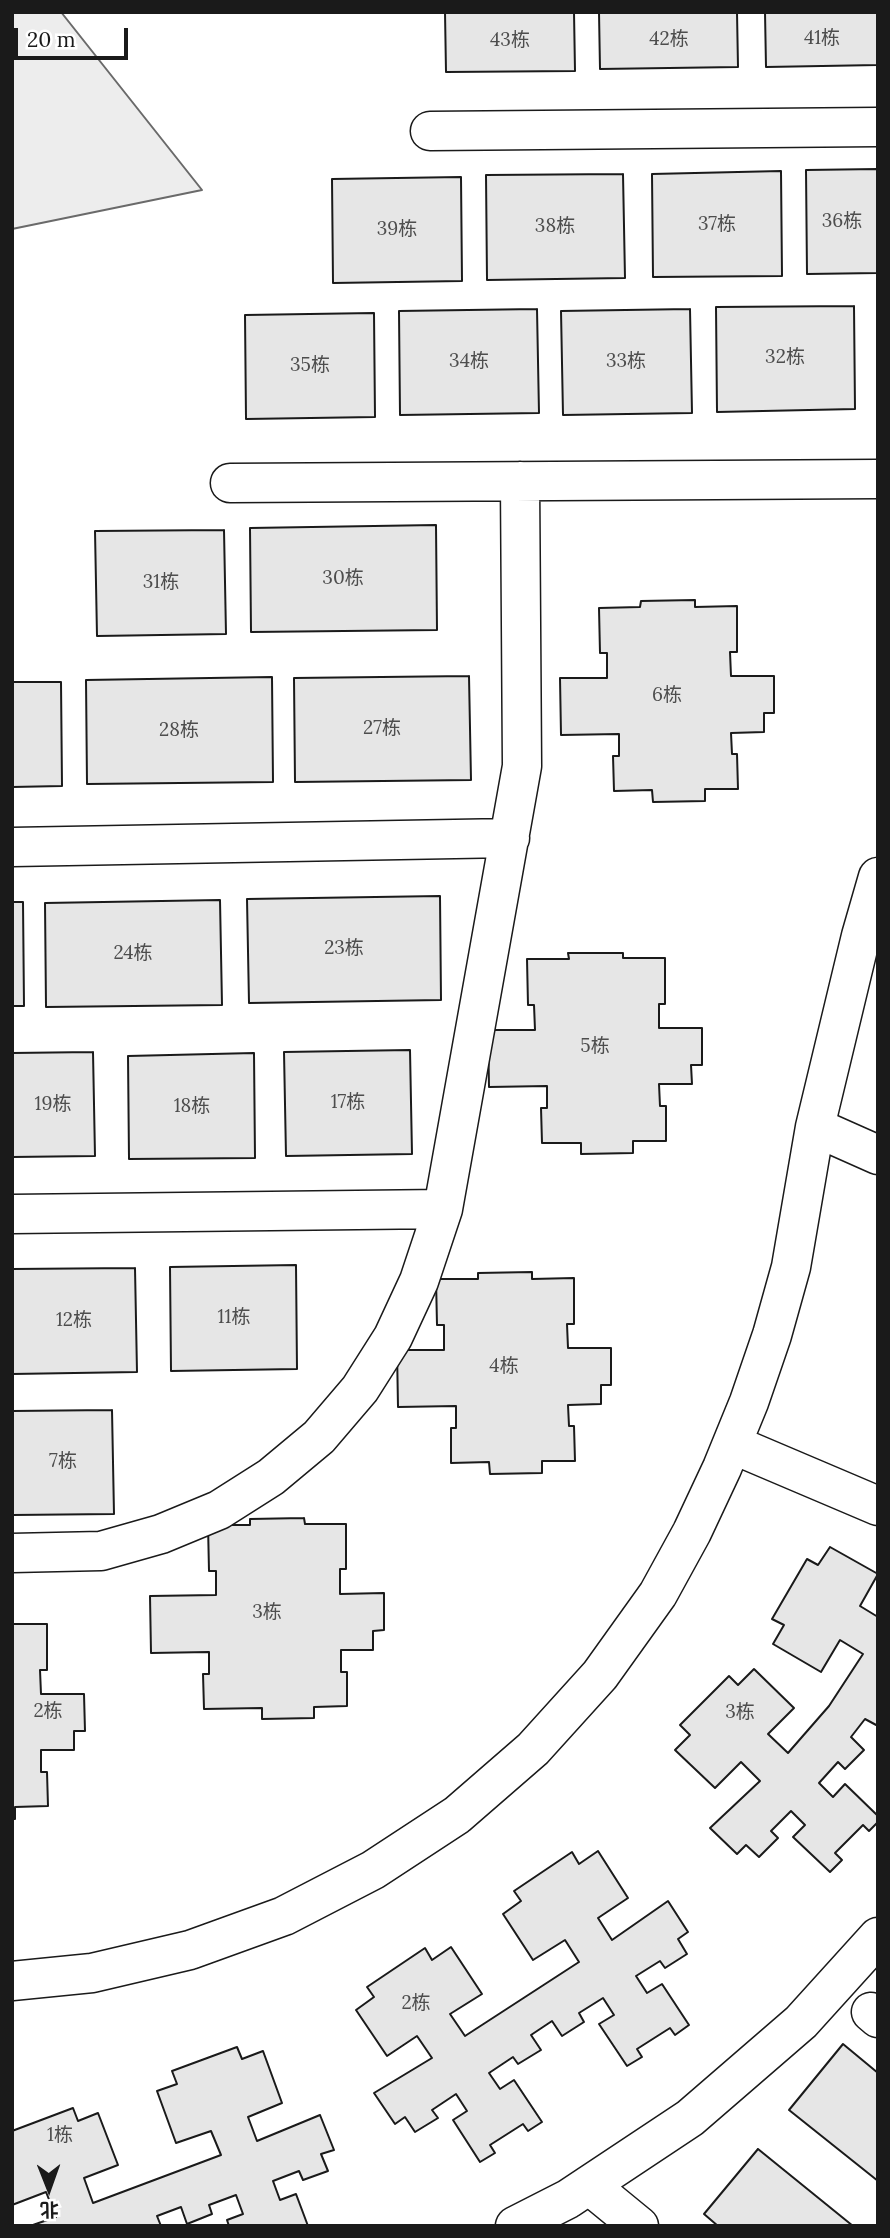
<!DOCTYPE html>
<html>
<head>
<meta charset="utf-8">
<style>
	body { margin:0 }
	#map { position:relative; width:890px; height:2238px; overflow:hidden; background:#fff; font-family:Lora,"Noto Sans SC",serif }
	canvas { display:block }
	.frame { position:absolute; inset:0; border:14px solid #1a1a1a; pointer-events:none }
	.north { position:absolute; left:14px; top:2154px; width:70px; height:70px; -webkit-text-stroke:5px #fff; paint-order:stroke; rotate:179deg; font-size:19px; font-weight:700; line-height:28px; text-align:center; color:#1a1a1a }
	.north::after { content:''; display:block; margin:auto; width:24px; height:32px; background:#1a1a1a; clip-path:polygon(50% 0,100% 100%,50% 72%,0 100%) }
	.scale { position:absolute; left:14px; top:28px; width:114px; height:32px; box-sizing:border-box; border:4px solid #1a1a1a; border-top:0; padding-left:9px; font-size:21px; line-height:24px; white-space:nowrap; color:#1a1a1a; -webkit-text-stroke:5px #fff; paint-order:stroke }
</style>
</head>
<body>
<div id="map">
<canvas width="890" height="2238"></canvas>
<div class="frame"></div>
<div class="north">北</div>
<div class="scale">20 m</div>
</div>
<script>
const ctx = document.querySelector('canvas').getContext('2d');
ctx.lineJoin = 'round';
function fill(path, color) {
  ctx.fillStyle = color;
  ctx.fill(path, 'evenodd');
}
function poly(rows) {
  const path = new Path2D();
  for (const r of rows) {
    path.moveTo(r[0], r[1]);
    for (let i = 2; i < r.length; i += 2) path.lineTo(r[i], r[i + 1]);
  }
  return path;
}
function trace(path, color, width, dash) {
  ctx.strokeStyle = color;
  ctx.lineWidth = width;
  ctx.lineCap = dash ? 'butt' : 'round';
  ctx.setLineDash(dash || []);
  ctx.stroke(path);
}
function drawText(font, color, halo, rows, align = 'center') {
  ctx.font = font + ' Lora,"Noto Sans SC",serif';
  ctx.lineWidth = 5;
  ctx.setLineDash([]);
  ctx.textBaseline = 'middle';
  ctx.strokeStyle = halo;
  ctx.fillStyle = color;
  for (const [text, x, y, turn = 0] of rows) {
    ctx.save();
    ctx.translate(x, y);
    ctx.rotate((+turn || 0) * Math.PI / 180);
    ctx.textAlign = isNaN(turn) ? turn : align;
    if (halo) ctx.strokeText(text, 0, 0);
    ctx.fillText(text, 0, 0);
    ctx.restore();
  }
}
const green = poly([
	[12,12,61,12,202,190,12,229,12,12]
]);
const building = poly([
	[445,12,574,12,575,71,446,72,445,12],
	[599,12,737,12,738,67,600,69,599,12],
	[765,12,878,12,878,65,766,67,765,12],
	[878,169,878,273,807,274,806,170,878,169],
	[781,171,782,276,653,277,652,174,781,171],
	[623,174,625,278,487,280,486,175,623,174],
	[461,177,462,281,333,283,332,179,461,177],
	[854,306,855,409,717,412,716,307,854,306],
	[537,309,539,413,400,415,399,311,537,309],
	[690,309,692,413,563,415,561,311,690,309],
	[374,313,375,417,246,419,245,315,374,313],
	[436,525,437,630,251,632,250,528,436,525],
	[224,530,226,634,97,636,95,531,224,530],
	[695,600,695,607,737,606,737,652,730,652,731,676,774,676,774,713,764,713,764,732,731,733,732,754,737,754,738,789,705,789,705,801,653,802,652,790,614,791,613,756,619,756,619,734,561,735,560,678,607,678,607,653,600,653,599,608,640,607,641,601,695,600],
	[469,676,471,780,295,782,294,678,469,676],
	[272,677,273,782,87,784,86,680,272,677],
	[12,682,61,682,62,786,12,787,12,682],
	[440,896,441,1000,249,1003,247,899,440,896],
	[220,900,222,1005,46,1007,45,903,220,900],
	[12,902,23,902,24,1006,12,1006,12,902],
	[568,953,623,953,623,958,665,958,665,1004,659,1004,659,1028,702,1028,702,1065,691,1065,692,1084,659,1084,660,1106,666,1106,666,1141,633,1141,633,1153,581,1154,581,1143,542,1143,541,1108,547,1108,547,1086,489,1087,488,1030,535,1030,534,1005,528,1005,527,959,569,959,568,953],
	[410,1050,412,1154,286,1156,284,1052,410,1050],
	[93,1052,95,1156,12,1157,12,1053,93,1052],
	[254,1053,255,1158,129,1159,128,1056,254,1053],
	[296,1265,297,1369,171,1371,170,1267,296,1265],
	[135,1268,137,1372,12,1374,12,1269,135,1268],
	[532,1272,532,1279,574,1278,574,1324,567,1324,568,1348,611,1348,611,1385,601,1385,601,1404,568,1405,569,1426,574,1426,575,1461,542,1461,542,1473,490,1474,489,1462,451,1463,451,1428,456,1428,456,1406,398,1407,397,1350,444,1350,444,1325,437,1325,436,1279,478,1279,478,1273,532,1272],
	[112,1410,114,1514,12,1515,12,1411,112,1410],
	[304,1518,305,1524,346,1524,346,1569,340,1569,340,1594,384,1593,384,1630,373,1631,373,1650,341,1650,341,1672,347,1672,347,1706,314,1707,314,1718,262,1719,262,1708,204,1709,203,1674,209,1674,209,1652,151,1653,150,1596,216,1595,216,1571,209,1571,208,1525,250,1525,250,1519,304,1518],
	[830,1547,878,1574,860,1606,878,1617,878,1726,865,1719,851,1737,864,1750,845,1769,838,1762,819,1783,833,1797,845,1784,878,1816,878,1822,869,1831,863,1825,835,1853,842,1860,830,1872,793,1837,805,1825,791,1811,771,1831,778,1838,759,1857,746,1845,737,1854,710,1828,760,1781,741,1762,715,1788,675,1750,690,1735,680,1725,729,1676,738,1685,754,1669,794,1708,768,1734,788,1753,829,1706,863,1654,840,1640,821,1672,773,1644,784,1625,772,1619,807,1559,818,1565,830,1547],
	[12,1624,47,1624,47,1670,40,1670,41,1694,84,1694,85,1731,74,1731,74,1750,41,1750,41,1772,47,1772,48,1806,15,1807,15,1819,12,1819,12,1624],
	[598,1851,628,1898,598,1918,612,1940,668,1901,688,1932,678,1939,687,1954,665,1968,660,1961,636,1976,647,1993,662,1984,689,2025,675,2035,670,2028,637,2049,642,2057,627,2066,599,2024,614,2015,603,1998,579,2013,584,2022,562,2036,552,2021,531,2035,541,2050,518,2064,513,2057,489,2073,500,2089,514,2080,542,2122,528,2131,523,2124,490,2145,495,2153,480,2162,453,2120,467,2111,456,2094,432,2110,438,2118,415,2132,405,2117,395,2124,374,2093,432,2058,417,2036,387,2056,356,2010,374,1997,367,1987,425,1948,432,1960,451,1947,482,1994,450,2014,465,2036,579,1962,565,1940,533,1960,503,1914,521,1901,514,1891,572,1852,579,1864,598,1851],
	[843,2044,878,2073,878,2181,789,2110,843,2044],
	[237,2047,242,2059,263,2051,282,2103,248,2117,257,2141,320,2115,334,2150,321,2154,328,2171,303,2180,299,2171,273,2181,280,2200,296,2194,308,2226,229,2226,227,2220,243,2214,236,2195,209,2205,212,2214,187,2224,181,2207,157,2216,161,2226,30,2226,56,2217,46,2192,12,2205,12,2131,73,2108,78,2121,98,2113,118,2165,84,2178,93,2203,221,2155,211,2131,176,2143,157,2091,177,2084,172,2071,237,2047],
	[758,2149,853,2226,718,2226,704,2214,758,2149]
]);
const minor = poly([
	[430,131,878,127],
	[230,483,878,479],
	[12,847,510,838],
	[815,1127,878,1155],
	[12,1214,443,1209],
	[732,1444,878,1506],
	[12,1553,101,1551,161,1534,219,1510,271,1477,319,1437,360,1389,393,1337,419,1281,443,1209,522,766,520,481],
	[12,1981,92,1973,190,1950,284,1916,373,1870,457,1815,533,1749,600,1675,658,1594,692,1532,722,1468,749,1402,772,1335,791,1267,815,1127,861,936,878,877],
	[871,2012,878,2018],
	[589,2185,639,2226],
	[515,2226,568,2199,690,2118,801,2022,878,1937]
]);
const numberNames = [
	["41栋",822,39],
	["42栋",669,40],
	["43栋",510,41],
	["36栋",842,222],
	["37栋",717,225],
	["38栋",555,227],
	["39栋",397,230],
	["32栋",785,358],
	["34栋",469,362],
	["33栋",626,362],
	["35栋",310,366],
	["30栋",343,579],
	["31栋",161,583],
	["6栋",667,696],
	["27栋",382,729],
	["28栋",179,731],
	["23栋",344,949],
	["24栋",133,954],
	["5栋",595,1047],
	["17栋",348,1103],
	["19栋",53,1105],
	["18栋",192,1107],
	["11栋",234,1318],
	["12栋",74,1321],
	["4栋",504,1367],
	["7栋",63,1462],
	["3栋",267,1613],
	["2栋",48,1712],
	["3栋",740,1713],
	["2栋",416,2004],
	["1栋",60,2136]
];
fill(green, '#ededed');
trace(green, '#6a6a6a', 2);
fill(building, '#e6e6e6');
trace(building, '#1a1a1a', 2);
trace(minor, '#1a1a1a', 41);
trace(minor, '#fff', 38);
drawText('19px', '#4d4d4d', null, numberNames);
</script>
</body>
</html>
